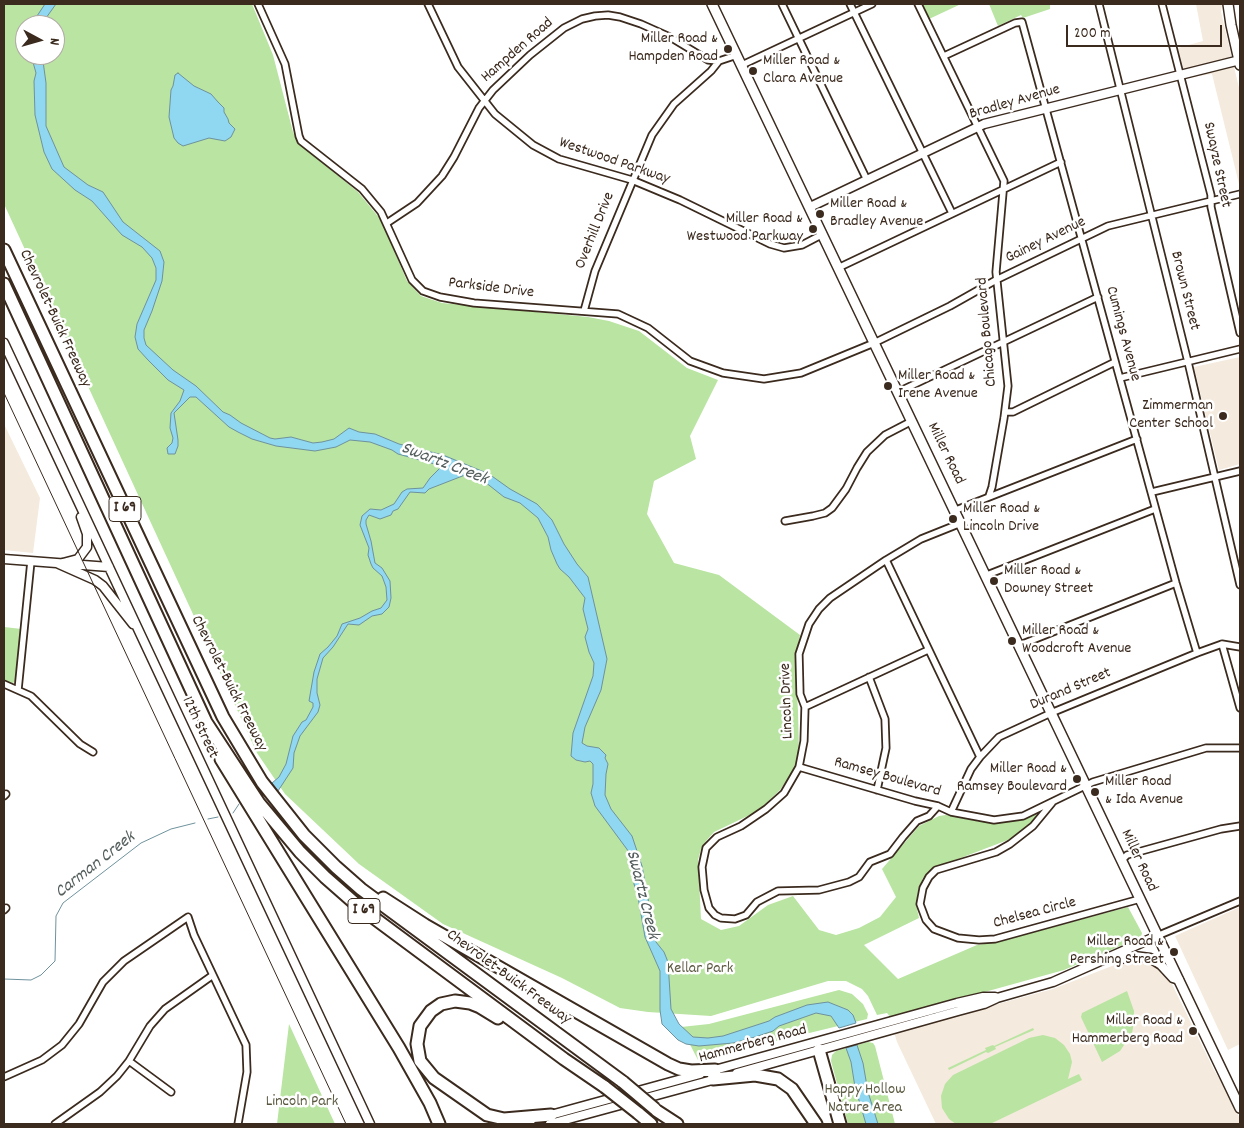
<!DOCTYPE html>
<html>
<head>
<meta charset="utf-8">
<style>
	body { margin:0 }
	#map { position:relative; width:1244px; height:1128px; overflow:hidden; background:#fff; font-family:Dekko,sans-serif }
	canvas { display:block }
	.frame { position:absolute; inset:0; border:5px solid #3b2a1e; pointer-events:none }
	.north { position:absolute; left:15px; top:15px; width:50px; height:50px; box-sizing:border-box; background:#fff; border:1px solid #b1aaa5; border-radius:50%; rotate:96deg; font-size:14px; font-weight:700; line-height:20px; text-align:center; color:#3b2a1e }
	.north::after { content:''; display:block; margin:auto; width:18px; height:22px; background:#3b2a1e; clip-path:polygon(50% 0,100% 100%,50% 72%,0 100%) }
	.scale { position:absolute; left:1066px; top:25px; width:156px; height:22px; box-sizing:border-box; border:2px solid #3b2a1e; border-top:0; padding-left:6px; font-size:15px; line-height:18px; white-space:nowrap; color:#3b2a1e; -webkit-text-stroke:4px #fff; paint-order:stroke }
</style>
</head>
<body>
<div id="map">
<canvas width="1244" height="1128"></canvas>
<div class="frame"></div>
<div class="north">N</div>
<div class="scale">200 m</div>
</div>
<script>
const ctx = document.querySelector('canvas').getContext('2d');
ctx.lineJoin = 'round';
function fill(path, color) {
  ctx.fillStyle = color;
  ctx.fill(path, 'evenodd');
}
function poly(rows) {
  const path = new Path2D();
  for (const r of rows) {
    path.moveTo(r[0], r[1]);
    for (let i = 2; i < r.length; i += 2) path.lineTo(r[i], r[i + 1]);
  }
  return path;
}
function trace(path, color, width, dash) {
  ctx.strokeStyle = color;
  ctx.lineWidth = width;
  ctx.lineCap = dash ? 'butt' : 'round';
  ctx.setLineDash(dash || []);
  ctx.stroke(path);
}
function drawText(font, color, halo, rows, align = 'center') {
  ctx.font = font + ' Dekko,sans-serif';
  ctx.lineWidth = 5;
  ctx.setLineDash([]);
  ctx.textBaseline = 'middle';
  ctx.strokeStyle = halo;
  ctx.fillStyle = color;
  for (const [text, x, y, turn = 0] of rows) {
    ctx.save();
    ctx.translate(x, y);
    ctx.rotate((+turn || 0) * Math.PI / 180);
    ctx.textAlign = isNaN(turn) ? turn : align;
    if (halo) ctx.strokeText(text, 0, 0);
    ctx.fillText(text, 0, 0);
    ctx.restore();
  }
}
const built = poly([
	[1196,4,1222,4,1221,12,1240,92,1240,188,1212,74,1186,78,1178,48,1203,41],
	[1240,357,1240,464,1219,470,1194,367],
	[4,424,40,498,33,553,4,550],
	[1240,907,1240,1044,1228,1050,1175,936],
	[1130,959,1153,962,1169,978,1214,1070,1226,1090,1240,1119,1240,1124,936,1124,897,1042,894,1032,1053,989]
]);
const green = poly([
	[4,4,252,4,273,55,293,132,298,143,358,192,381,220,407,281,421,296,442,303,588,317,609,321,639,331,687,368,718,380,690,436,696,459,654,481,647,514,674,563,719,575,800,635,795,660,798,711,799,752,794,770,780,790,758,811,714,832,706,841,701,849,698,860,701,919,721,930,739,926,768,905,793,896,819,930,836,935,859,928,880,917,896,897,882,869,919,826,939,816,946,815,981,822,1008,822,1036,814,1037,817,1013,838,937,867,923,878,918,891,916,904,919,918,864,945,898,979,977,945,998,942,1128,907,1142,933,1141,937,1064,970,891,1018,887,1013,877,1015,868,996,862,989,846,981,828,981,711,1016,648,1012,620,1008,562,978,443,924,359,864,285,794,257,753,4,204],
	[25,25,55,25,55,55,25,55],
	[922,4,961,4,929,19],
	[989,4,1050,4,1050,9,1023,18,1021,15,998,26],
	[4,627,22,629,16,680,13,683,4,682],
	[839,990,852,994,863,1004,868,1014,867,1019,698,1060,681,1027,709,1024],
	[1127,991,1134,1011,1134,1022,1132,1033,1120,1051,1102,1062,1081,1017,1082,1013],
	[289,1024,335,1124,277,1124],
	[1033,1028,1034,1030,995,1047,996,1049,988,1053,986,1052,949,1070,948,1068,986,1050,985,1048,993,1045,994,1046],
	[1043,1035,1055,1038,1064,1045,1070,1054,1072,1062,1068,1079,1079,1074,1082,1080,990,1124,956,1124,949,1119,942,1108,941,1096,945,1084,953,1075,1029,1038],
	[868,1042,873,1043,875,1046,895,1124,848,1124,831,1061,832,1055,836,1051]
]);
const water = poly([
	[45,4,56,4,41,25,34,25,35,19,45,4],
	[31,55,40,55,43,61,46,83,46,126,64,167,88,185,103,192,123,222,160,251,164,262,162,281,152,311,144,330,144,338,146,345,173,370,196,386,223,412,230,415,241,423,270,438,275,439,291,437,313,443,322,442,334,439,349,428,359,432,375,434,399,444,443,455,489,474,510,489,537,504,552,520,564,544,577,564,588,577,607,659,601,690,585,727,582,743,587,746,599,748,606,755,605,758,608,764,606,774,605,795,611,809,632,836,642,866,656,942,664,952,668,962,671,1009,679,1024,693,1037,708,1038,723,1036,769,1021,775,1017,807,1005,828,1002,848,1010,853,1015,856,1023,839,1028,831,1016,816,1013,779,1026,773,1031,755,1037,733,1043,699,1046,686,1044,678,1040,662,1024,660,1010,660,971,645,937,638,897,634,884,634,871,629,852,595,806,591,793,593,784,593,764,590,761,585,762,576,760,571,756,573,733,593,676,594,663,589,652,585,637,588,629,583,609,585,598,569,577,560,569,557,564,551,550,548,537,538,518,520,503,504,497,485,482,465,475,429,489,425,493,410,492,398,509,393,511,391,515,380,519,369,515,366,520,366,524,371,541,375,563,382,568,390,581,391,598,389,607,382,614,372,616,359,625,348,624,333,647,323,658,317,679,317,693,320,705,318,712,300,736,294,753,293,768,278,791,272,783,279,777,286,764,293,736,302,722,306,720,313,707,313,703,309,701,314,672,320,654,328,647,337,636,342,624,360,618,372,611,381,608,387,600,386,587,382,576,373,568,371,564,368,555,369,548,360,525,362,516,370,509,381,510,394,504,402,492,407,489,423,488,430,478,442,466,398,454,392,450,370,442,350,440,336,447,315,451,276,446,252,439,238,432,229,427,196,397,190,397,174,413,178,440,178,446,175,454,168,454,167,448,172,443,173,438,170,428,171,413,180,401,184,390,168,380,148,360,138,349,135,337,137,324,156,280,156,268,152,258,142,247,122,235,92,201,75,190,52,169,44,152,35,115,34,81,36,73,31,55],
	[178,73,194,86,211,94,218,102,224,108,224,112,228,119,229,123,235,129,231,137,225,141,209,138,183,146,178,143,174,138,169,117,171,90,173,86,175,75,178,73],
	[857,1045,863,1063,868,1092,878,1124,866,1124,855,1087,851,1062,846,1048,857,1045]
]);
const stream = poly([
	[233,813,239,804],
	[208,819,218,817],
	[4,979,31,980,41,975,55,961,56,916,63,903,141,843,171,829,195,823]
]);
const minor = poly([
	[258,4,285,64,299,136,301,141,362,189,381,212,412,280,423,291,440,297,474,303,618,314,648,328,690,361,723,373,764,379,801,373,874,343,950,306,996,280,1108,226,1240,194],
	[428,4,458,67,495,114,533,145,559,159,632,180,680,200,770,244,784,248,802,245,823,234],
	[782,4,867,180],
	[850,4,952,213],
	[918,4,1004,181,996,272,1008,386,1004,418,992,487,989,496],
	[1099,4,1188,362,1240,585],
	[1162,4,1211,195,1211,207,1240,333],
	[944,56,1015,23,1022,22,1176,583,1197,653],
	[742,65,872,4],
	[387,223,417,203,442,176,454,157,479,108,493,90,530,55,564,28,582,19,595,16,608,15,620,17,641,24,670,37,708,60,719,61],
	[840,267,1061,162],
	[584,311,595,271,652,135,674,104,711,71,719,61,737,55],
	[1120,378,1240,349],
	[898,392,1098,297],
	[1005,412,1013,412,1115,362],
	[1152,492,1240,471],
	[956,510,1137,439],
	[785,521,813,516,825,513,832,508,846,489,857,468,867,452,885,435,912,421],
	[886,560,980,757],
	[987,575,1155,509],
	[1222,644,1240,708],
	[1020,645,1176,583],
	[869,677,885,719,886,748,877,790],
	[4,684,31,696,80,744,93,752],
	[18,690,31,561],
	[805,707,928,650],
	[799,767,915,801,938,806,951,812,994,820,1023,816,1093,782,1206,748,1240,748],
	[4,796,6,794],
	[1052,803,1033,826,1010,844,996,852,936,870,929,877,923,888,920,904,926,920,934,929,958,938,979,940,995,939,1140,899],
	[938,806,929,816,917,821,903,837,890,854,870,862,859,877,849,882,819,890,778,891,757,902,746,915,735,919,721,918,715,915,709,908,704,890,702,867,706,848,717,837,741,826,766,809,784,793,799,767,804,741,805,707,800,694,799,654,809,624,819,609,830,598,886,560,921,539,961,523],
	[951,812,971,769,980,757,999,737,1051,713,1197,653,1222,644,1240,647],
	[1122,860,1127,855,1221,829,1240,826],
	[4,910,6,908],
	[1157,936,1240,901],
	[129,1061,171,1092],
	[4,1077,42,1060,62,1045,79,1024,103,982,124,961,188,917,194,935,246,1045,247,1072,238,1124],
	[55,1124,100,1092,117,1076,129,1061,150,1026,165,1009,213,975]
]);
const tertiary = poly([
	[810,207,984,124,1240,60],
	[4,343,370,1124],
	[4,559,109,567],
	[59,564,78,559,87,547,87,534,81,517],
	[59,564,95,580,103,586,133,624],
	[1108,957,1117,960,1134,956,1150,958,1161,965,1173,978,1179,980],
	[711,1071,957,1003,983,997,995,997],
	[737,1073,958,1011,984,1004,997,998,1053,982,1157,936],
	[547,1116,700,1074],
	[518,1124,531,1120],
	[550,1124,716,1079]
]);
const secondary = poly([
	[712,4,1240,1108]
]);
const primary = poly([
	[1228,4,1231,25,1240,65]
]);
const motorway = poly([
	[4,250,223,717,262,782,304,835,336,867,361,889,623,1082],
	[4,284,206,722,259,803,300,852,325,877,358,906,564,1059,605,1087],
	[221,759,399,1048,430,1103,439,1124],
	[383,898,425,925,668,1064,679,1069,691,1071,715,1070],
	[498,1018,480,1007,470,1003,455,1001,441,1004,431,1011,420,1026,417,1044,420,1061,434,1078,487,1115,504,1119,551,1115],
	[819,1050,840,1124],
	[713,1079,755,1075,778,1079,792,1089,816,1124],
	[657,1111,677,1124],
	[638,1113,651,1124]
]);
const rail = poly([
	[4,393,346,1124]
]);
const motorwayBridge = poly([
	[623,1082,655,1109],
	[605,1087,638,1113]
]);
const markers = [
	[728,49,5,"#3b2a1e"],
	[753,71,5,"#3b2a1e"],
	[820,214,5,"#3b2a1e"],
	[813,229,5,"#3b2a1e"],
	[888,386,5,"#3b2a1e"],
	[1223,416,5,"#3b2a1e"],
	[953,519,5,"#3b2a1e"],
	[994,581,5,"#3b2a1e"],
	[1012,641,5,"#3b2a1e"],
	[1077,779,5,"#3b2a1e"],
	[1095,792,5,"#3b2a1e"],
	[1174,952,5,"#3b2a1e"],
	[1193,1031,5,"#3b2a1e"]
];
const shields = [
	[125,509,32],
	[364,911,32]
];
const shieldNames = [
	["I 69",125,509],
	["I 69",364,911]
];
const poiNames = [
	["Miller Road &",718,40,"right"],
	["Hampden Road",718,58,"right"],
	["Miller Road &",763,62],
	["Clara Avenue",763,80],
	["Miller Road &",830,205],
	["Bradley Avenue",830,223],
	["Miller Road &",803,220,"right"],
	["Westwood Parkway",803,238,"right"],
	["Miller Road &",898,377],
	["Irene Avenue",898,395],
	["Zimmerman",1213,407,"right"],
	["Center School",1213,425,"right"],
	["Miller Road &",963,510],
	["Lincoln Drive",963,528],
	["Miller Road &",1004,572],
	["Downey Street",1004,590],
	["Miller Road &",1022,632],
	["Woodcroft Avenue",1022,650],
	["Miller Road &",1067,770,"right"],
	["Ramsey Boulevard",1067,788,"right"],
	["Miller Road",1105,783],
	["& Ida Avenue",1105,801],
	["Miller Road &",1164,943,"right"],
	["Pershing Street",1164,961,"right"],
	["Miller Road &",1183,1022,"right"],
	["Hammerberg Road",1183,1040,"right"]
];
const streetNames = [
	["Hampden Road",518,51,-41],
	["Bradley Avenue",1015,103,-16],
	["Westwood Parkway",614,162,19],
	["Swayze Street",1216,165,78],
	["Overhill Drive",596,231,-68],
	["Gainey Avenue",1046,241,-26],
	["Parkside Drive",491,289,7],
	["Brown Street",1184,291,76],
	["Chevrolet-Buick Freeway",54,319,65],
	["Chicago Boulevard",988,332,-95],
	["Cumings Avenue",1122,334,75],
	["Miller Road",945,454,64],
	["Chevrolet-Buick Freeway",228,684,63],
	["Durand Street",1071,690,-23],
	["Lincoln Drive",788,701,-92],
	["12th Street",199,728,65],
	["Ramsey Boulevard",887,778,16],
	["Miller Road",1138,861,65],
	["Chelsea Circle",1035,914,-15],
	["Chevrolet-Buick Freeway",508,978,36],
	["Hammerberg Road",753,1045,-15]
];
const parkNames = [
	["Kellar Park",700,970],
	["Happy Hollow",865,1091],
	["Nature Area",865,1109],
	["Lincoln Park",302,1103]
];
const waterNames = [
	["Swartz Creek",444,465,21],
	["Carman Creek",96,866,-38],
	["Swartz Creek",641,895,76]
];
fill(built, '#f4eadd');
fill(green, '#b9e4a1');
fill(water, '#90d8f1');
trace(water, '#6e929d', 1);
trace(stream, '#6e929d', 1);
trace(minor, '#3b2a1e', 9);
trace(tertiary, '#3b2a1e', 11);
trace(secondary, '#3b2a1e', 12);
trace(primary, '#3b2a1e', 12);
trace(motorway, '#3b2a1e', 15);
trace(minor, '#fff', 5.5);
trace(tertiary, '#fff', 8);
trace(secondary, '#fff', 9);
trace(primary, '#fff', 9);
trace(motorway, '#fff', 11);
trace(rail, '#3b2a1e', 1);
trace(motorwayBridge, '#3b2a1e', 15, []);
trace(motorwayBridge, '#fff', 11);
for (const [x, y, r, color] of markers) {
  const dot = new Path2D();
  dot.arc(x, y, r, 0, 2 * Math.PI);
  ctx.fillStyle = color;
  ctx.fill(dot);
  trace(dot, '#fff', 2);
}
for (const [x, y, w] of shields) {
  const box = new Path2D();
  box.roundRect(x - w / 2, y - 12.5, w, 25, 4);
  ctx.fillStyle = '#fff';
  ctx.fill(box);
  trace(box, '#3b2a1e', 1);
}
drawText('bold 15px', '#3b2a1e', null, shieldNames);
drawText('16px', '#3b2a1e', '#fff', poiNames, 'left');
drawText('16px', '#3b2a1e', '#fff', streetNames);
drawText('16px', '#5a583f', '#fff', parkNames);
drawText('italic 18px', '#545e5d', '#fff', waterNames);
</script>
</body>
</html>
